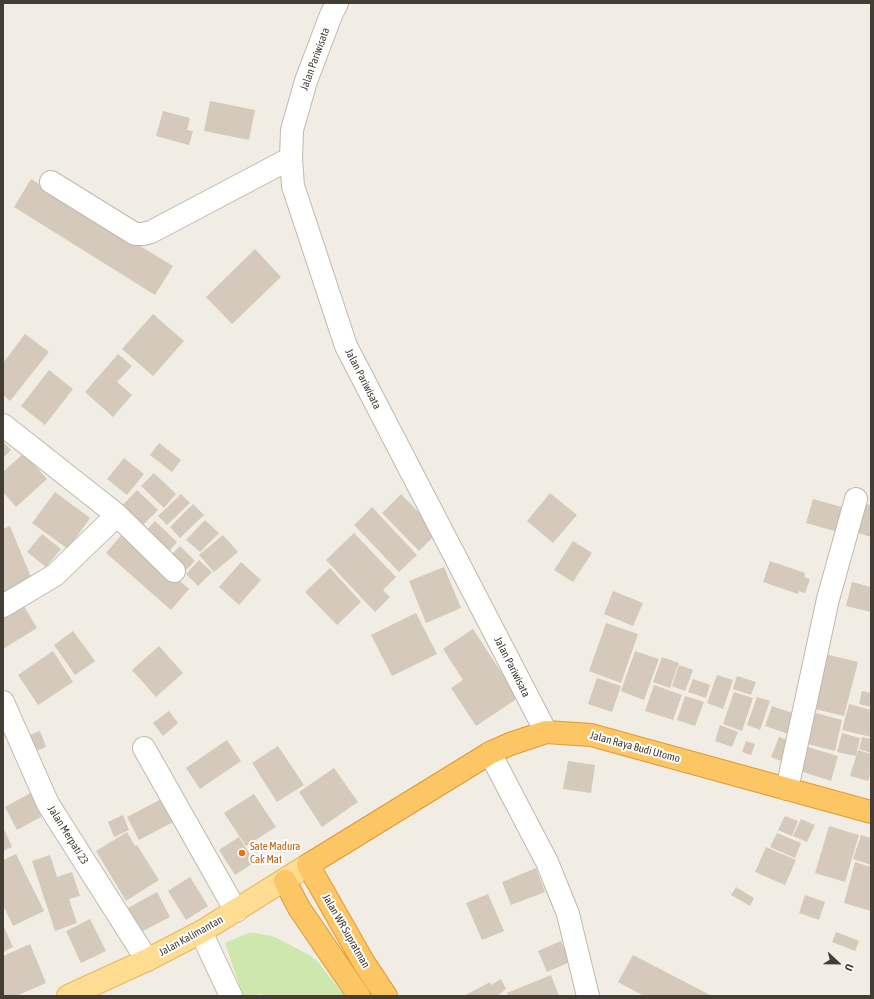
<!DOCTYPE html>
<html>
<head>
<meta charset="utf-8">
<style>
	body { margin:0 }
	#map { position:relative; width:874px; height:999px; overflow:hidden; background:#f2ede4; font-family:"Asap Condensed",sans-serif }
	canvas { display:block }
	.frame { position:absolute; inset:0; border:4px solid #443d34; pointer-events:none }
	.north { position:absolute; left:818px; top:943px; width:40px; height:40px; -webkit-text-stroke:3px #fff; paint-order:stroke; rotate:112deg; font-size:11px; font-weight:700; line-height:16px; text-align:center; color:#443d34 }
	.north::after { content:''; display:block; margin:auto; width:14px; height:18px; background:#443d34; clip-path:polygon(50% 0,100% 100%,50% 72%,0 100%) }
</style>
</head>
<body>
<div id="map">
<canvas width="874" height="999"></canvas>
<div class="frame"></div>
<div class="north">U</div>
</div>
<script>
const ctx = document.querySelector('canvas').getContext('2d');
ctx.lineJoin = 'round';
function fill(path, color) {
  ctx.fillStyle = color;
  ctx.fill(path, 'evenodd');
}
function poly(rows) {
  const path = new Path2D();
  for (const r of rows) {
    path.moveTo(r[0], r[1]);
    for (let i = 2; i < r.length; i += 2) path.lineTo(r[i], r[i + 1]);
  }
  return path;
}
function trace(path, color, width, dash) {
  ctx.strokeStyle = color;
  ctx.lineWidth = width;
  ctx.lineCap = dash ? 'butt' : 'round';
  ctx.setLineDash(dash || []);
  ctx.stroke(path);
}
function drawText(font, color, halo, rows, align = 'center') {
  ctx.font = font + ' "Asap Condensed",sans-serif';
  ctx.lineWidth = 4;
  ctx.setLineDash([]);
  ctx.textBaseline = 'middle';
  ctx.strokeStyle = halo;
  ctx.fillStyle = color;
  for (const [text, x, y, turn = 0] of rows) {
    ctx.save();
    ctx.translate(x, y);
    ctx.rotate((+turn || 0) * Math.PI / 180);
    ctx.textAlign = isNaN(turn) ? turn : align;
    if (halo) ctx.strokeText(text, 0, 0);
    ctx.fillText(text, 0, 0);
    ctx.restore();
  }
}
const green = poly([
	[249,933,257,933,275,937,311,956,319,963,344,996,267,996,260,994,243,996,225,943]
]);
const building = poly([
	[210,101,255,110,249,140,204,131],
	[163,111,190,118,187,130,193,131,189,145,156,136],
	[31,179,173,266,155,295,14,207],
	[255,249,281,277,232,324,206,297],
	[153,314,184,341,153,376,122,349],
	[25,334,49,352,10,401,3,395,3,363],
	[118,354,132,366,117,382,132,395,113,417,85,392],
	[49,370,73,389,45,425,21,406],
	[3,442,11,450,3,458],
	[159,443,181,460,172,472,150,455],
	[24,453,47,479,16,507,3,492,3,472],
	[124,458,144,474,127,495,107,479],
	[154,473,176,494,164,508,141,486],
	[137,490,158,510,140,528,120,508],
	[55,492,90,518,68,549,32,523],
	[550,493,577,515,553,543,527,521],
	[181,494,190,503,167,525,158,516],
	[401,494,438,532,419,551,382,513],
	[813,499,845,508,838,532,806,523],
	[193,504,204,515,180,538,170,527],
	[866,504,871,505,871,537,858,533],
	[372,507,417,555,399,572,354,525],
	[205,520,219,533,200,552,186,540],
	[155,521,177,542,163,558,141,536],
	[10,526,33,582,3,595,3,529],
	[124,532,189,589,171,610,106,553],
	[354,533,396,577,383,590,390,597,375,612,326,560],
	[42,534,61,549,46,567,27,552],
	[223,535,238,552,214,572,199,555],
	[573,541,592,553,573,582,554,570],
	[180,546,195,561,183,573,168,558],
	[199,560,212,572,198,586,186,574],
	[770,561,805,573,804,577,810,579,805,593,799,591,798,594,763,582],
	[241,562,261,580,239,605,219,587],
	[444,567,461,608,426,623,409,581],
	[330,568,361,602,337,625,305,592],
	[852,582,871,587,871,612,846,606],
	[613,591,643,603,633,626,604,614],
	[21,601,37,628,3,649,3,612],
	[416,613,437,654,392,676,371,635],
	[606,623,638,634,621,683,589,671],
	[473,629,518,698,476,726,451,688,463,680,443,649],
	[73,631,95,661,75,675,54,645],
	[159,646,183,673,156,697,132,670],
	[53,651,73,682,38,705,18,675],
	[635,651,659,659,644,700,621,691],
	[825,654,858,662,844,716,811,708],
	[662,657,679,663,670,688,653,682],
	[679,665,693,670,685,691,672,686],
	[717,675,733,680,723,709,707,703],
	[737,676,756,682,751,695,733,689],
	[597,678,621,686,612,712,588,704],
	[693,679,710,685,706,698,688,692],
	[654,685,682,695,673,720,645,711],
	[862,691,871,693,871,707,859,704],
	[734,692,753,698,742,731,723,724],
	[685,696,704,702,695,726,677,720],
	[757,697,770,701,760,730,747,725],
	[849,704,871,710,871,737,842,730],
	[772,706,798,715,791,735,765,726],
	[169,711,178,723,163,736,153,723],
	[812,712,842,720,835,751,804,743],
	[720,725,738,732,732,747,715,741],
	[40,731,46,747,31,753,25,737],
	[842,733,860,738,856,756,837,752],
	[779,737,792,742,784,762,771,757],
	[862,737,871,739,871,753,859,749],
	[227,740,241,761,200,789,186,768],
	[746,741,755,744,751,755,742,752],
	[278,746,304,785,277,802,252,763],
	[804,746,838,756,831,781,797,770],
	[858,750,871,754,871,772,868,781,850,776],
	[568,761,595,765,591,793,563,789],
	[334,768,358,802,322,827,299,792],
	[34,791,46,814,17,830,5,807],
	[254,794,276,827,246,846,224,813],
	[165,797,177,820,139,840,127,817],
	[123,815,129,830,114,837,108,822],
	[785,816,798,821,792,836,778,830],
	[801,819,815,825,807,842,793,836],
	[829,826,859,835,845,882,815,873],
	[3,827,12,847,3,851],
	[127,832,135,846,137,845,159,880,126,901,96,851],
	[777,833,801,843,795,858,770,847],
	[861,835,871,838,871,865,853,859],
	[239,837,255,862,235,875,219,850],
	[766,847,796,860,785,885,755,872],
	[16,854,44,911,13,926,3,905,3,860],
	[50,855,57,877,72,872,80,896,69,899,77,923,55,931,32,861],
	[855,862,871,867,871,911,844,903],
	[536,868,545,892,511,905,502,882],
	[190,877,208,906,186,920,168,891],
	[736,887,754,898,750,906,731,895],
	[157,892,170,917,139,933,126,909],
	[488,894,504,931,482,940,466,903],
	[805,895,825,902,819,920,799,913],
	[90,919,106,951,81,963,66,931],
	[3,925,13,947,3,952],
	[836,932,859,941,855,951,832,942],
	[561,941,570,962,547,972,538,951],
	[30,944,46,983,16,996,5,996,3,991,3,956],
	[633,955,712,996,644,996,618,982],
	[551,975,559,996,508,996,507,993],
	[501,979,506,989,497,996,464,996,490,982,491,985]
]);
const minor = poly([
	[337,3,331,15,306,81,292,130,291,158,293,186,346,346,546,732],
	[51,182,135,234,143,234,151,232,291,158],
	[3,425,117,515,174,571],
	[3,606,55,575,117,515],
	[3,702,48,804,147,960],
	[144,748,236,911],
	[490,753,547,862,568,914,588,996],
	[787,789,828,599,856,499],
	[201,932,231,996]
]);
const major = poly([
	[68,996,147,960,201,932,308,865]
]);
const highway = poly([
	[285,881,299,908,359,996],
	[386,996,364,963,308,865,490,753,510,744,546,732,591,735,871,812]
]);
const markers = [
	[242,853,4,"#e8710a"]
];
const streetNames = [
	["Jalan Pariwisata",315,59,-70],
	["Jalan Pariwisata",363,379,63],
	["Jalan Pariwisata",512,667,63],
	["Jalan Raya Budi Utomo",635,747,15],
	["Jalan Merpati 23",68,835,58],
	["Jalan WR Supratman",346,931,60],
	["Jalan Kalimantan",191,936,-29]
];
const foodNames = [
	["Sate Madura",250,847],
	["Cak Mat",250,860]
];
fill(green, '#cee7ac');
fill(building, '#d4c9ba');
trace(minor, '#c0b8aa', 24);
trace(major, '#e3b961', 24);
trace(highway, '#dd9a33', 24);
trace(minor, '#fff', 22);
trace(major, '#fedc91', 22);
trace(highway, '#fdc664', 22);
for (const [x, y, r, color] of markers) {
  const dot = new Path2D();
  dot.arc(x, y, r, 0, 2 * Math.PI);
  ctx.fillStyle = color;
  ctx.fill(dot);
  trace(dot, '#fff', 1.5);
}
drawText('11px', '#443d34', '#fff', streetNames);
drawText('11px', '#c56008', '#fff', foodNames, 'left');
</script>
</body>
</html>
